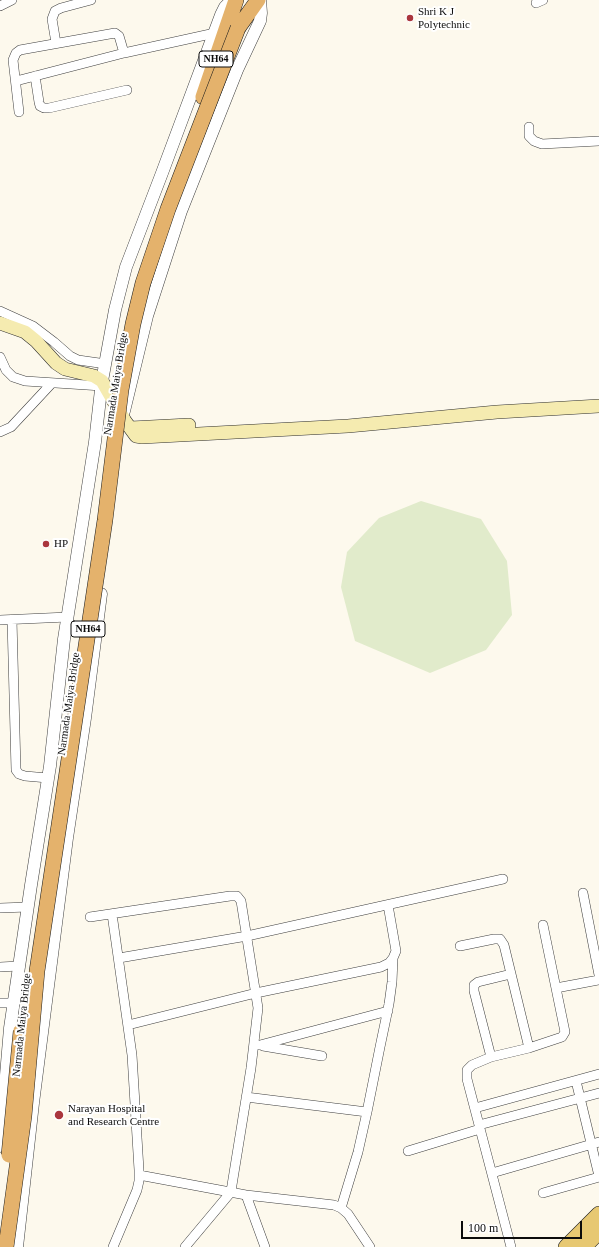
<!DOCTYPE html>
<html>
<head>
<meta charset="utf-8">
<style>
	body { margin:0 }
	#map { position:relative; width:599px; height:1247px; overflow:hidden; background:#fdf9ed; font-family:Georgia,serif }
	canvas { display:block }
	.scale { position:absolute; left:461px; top:1221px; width:121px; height:18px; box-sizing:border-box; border:2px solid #0c0c0c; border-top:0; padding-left:5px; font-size:12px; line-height:14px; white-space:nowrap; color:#0c0c0c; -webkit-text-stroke:3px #fff; paint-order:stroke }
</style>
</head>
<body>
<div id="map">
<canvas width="599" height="1247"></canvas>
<div class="scale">100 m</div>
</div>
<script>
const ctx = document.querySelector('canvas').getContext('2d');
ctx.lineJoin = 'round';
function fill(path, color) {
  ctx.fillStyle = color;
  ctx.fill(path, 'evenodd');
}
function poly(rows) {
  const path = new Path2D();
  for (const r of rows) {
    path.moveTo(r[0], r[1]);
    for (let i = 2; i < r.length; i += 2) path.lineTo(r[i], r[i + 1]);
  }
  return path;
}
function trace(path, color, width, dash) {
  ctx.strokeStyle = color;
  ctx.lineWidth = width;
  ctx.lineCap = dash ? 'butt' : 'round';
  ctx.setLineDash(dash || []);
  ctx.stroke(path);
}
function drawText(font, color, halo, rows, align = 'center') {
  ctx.font = font + ' Georgia,serif';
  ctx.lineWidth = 4;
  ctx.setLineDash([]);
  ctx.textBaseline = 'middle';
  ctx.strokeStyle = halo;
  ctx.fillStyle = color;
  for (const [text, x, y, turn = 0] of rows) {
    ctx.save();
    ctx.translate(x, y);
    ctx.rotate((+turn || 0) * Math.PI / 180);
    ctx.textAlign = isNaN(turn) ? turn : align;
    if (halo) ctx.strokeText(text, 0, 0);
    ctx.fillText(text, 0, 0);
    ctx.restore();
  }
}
const pitch = poly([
	[421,501,481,519,507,561,512,615,486,650,430,673,355,641,341,587,347,552,379,518]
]);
const minor = poly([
	[536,3,543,0],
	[0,6,12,0],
	[56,43,52,19,55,11,61,8,91,0],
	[35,76,39,102,40,106,44,108,49,108,127,90],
	[16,81,124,53,215,33],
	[19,112,13,60,16,53,20,50,115,33,119,36,124,53],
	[529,127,529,136,534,141,542,144,599,141],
	[0,311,33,326,54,342,70,356,78,360,106,364],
	[0,357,6,370,13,377,25,381,102,386],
	[0,432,11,427,52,383],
	[0,620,68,617],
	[12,620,16,770,19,774,25,776,48,778],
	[583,893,599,975],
	[0,908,28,907],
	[112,914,132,1055,139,1170,139,1181,137,1190,113,1247],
	[90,917,230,896,237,896,241,901,258,1008,251,1068,232,1185,231,1192,185,1247],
	[460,946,494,939,500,939,504,945,529,1048],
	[119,958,247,936,503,879],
	[0,967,19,966],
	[556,988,599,980],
	[0,1003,14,1003],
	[128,1025,256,993,381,967,389,963,393,958,396,951,388,905],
	[260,1045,388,1011],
	[263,1046,322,1056],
	[491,1057,474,991,474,985,478,982,511,974],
	[576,1081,599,1176],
	[246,1097,367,1112],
	[475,1108,599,1074],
	[479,1125,599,1093],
	[408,1151,480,1129],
	[492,1173,599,1142],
	[139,1175,246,1195,334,1205,341,1208,348,1214,370,1247],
	[543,1193,599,1177],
	[246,1195,265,1247],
	[341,1208,358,1152,367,1112,380,1047,389,1004,392,982,393,958],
	[511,1247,467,1079,467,1070,472,1065,491,1057,529,1048,562,1037,565,1032,543,925]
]);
const tertiary = poly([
	[124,411,147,316,181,211,237,70,260,21,261,13,260,0],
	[0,1146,10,1028,31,885,50,766,64,639,95,442,102,381,115,310,126,267,162,173,221,15,225,7,232,0],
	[17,1247,33,1103,67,838,85,718,101,594]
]);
const secondary = poly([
	[0,323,25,332,36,341,56,363,65,369,94,376,102,381,125,421,136,436,142,437,348,426,497,412,599,406],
	[131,428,189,425]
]);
const primary = poly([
	[566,1247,599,1214],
	[584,1247,599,1232]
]);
const trunk = poly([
	[238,28,258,0],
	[203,97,236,0]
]);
const trunkBridge = poly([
	[9,1155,21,1031],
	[6,1247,24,1116,37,971,105,520,121,390,133,324,143,283,168,209,238,28]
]);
const markers = [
	[410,18,4,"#aa363e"],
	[46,544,4,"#aa363e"],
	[59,1115,5,"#aa363e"]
];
const shields = [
	[216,59,34],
	[88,629,34]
];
const shieldNames = [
	["NH64",216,59],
	["NH64",88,629]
];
const poiNames = [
	["Shri K J",418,12],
	["Polytechnic",418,25],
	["HP",54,544],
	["Narayan Hospital",68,1109],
	["and Research Centre",68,1122]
];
const streetNames = [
	["Narmada Maiya Bridge",116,384,-81],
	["Narmada Maiya Bridge",69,704,-82],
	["Narmada Maiya Bridge",22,1025,-84]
];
fill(pitch, '#e1ebcb');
trace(minor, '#3f3f3f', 10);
trace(tertiary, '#3f3f3f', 13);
trace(secondary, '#2e2e2e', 14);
trace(primary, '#1d1d1d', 16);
trace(trunk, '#1d1d1d', 16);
trace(minor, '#fff', 9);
trace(tertiary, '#fff', 12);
trace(secondary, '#f5ebb0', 13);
trace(primary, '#e7c872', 15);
trace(trunk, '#e4b26c', 15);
trace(trunkBridge, '#1d1d1d', 16, []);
trace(trunkBridge, '#e4b26c', 15);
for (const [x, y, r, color] of markers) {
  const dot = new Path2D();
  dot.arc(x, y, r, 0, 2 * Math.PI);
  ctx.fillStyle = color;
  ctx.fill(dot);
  trace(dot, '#fff', 1.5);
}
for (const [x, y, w] of shields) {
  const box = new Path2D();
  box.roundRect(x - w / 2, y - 8, w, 16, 3);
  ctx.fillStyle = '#fff';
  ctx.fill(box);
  trace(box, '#0c0c0c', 1);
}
drawText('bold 10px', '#0c0c0c', null, shieldNames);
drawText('11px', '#0c0c0c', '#fff', poiNames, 'left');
drawText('11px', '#0c0c0c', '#fff', streetNames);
</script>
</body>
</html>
